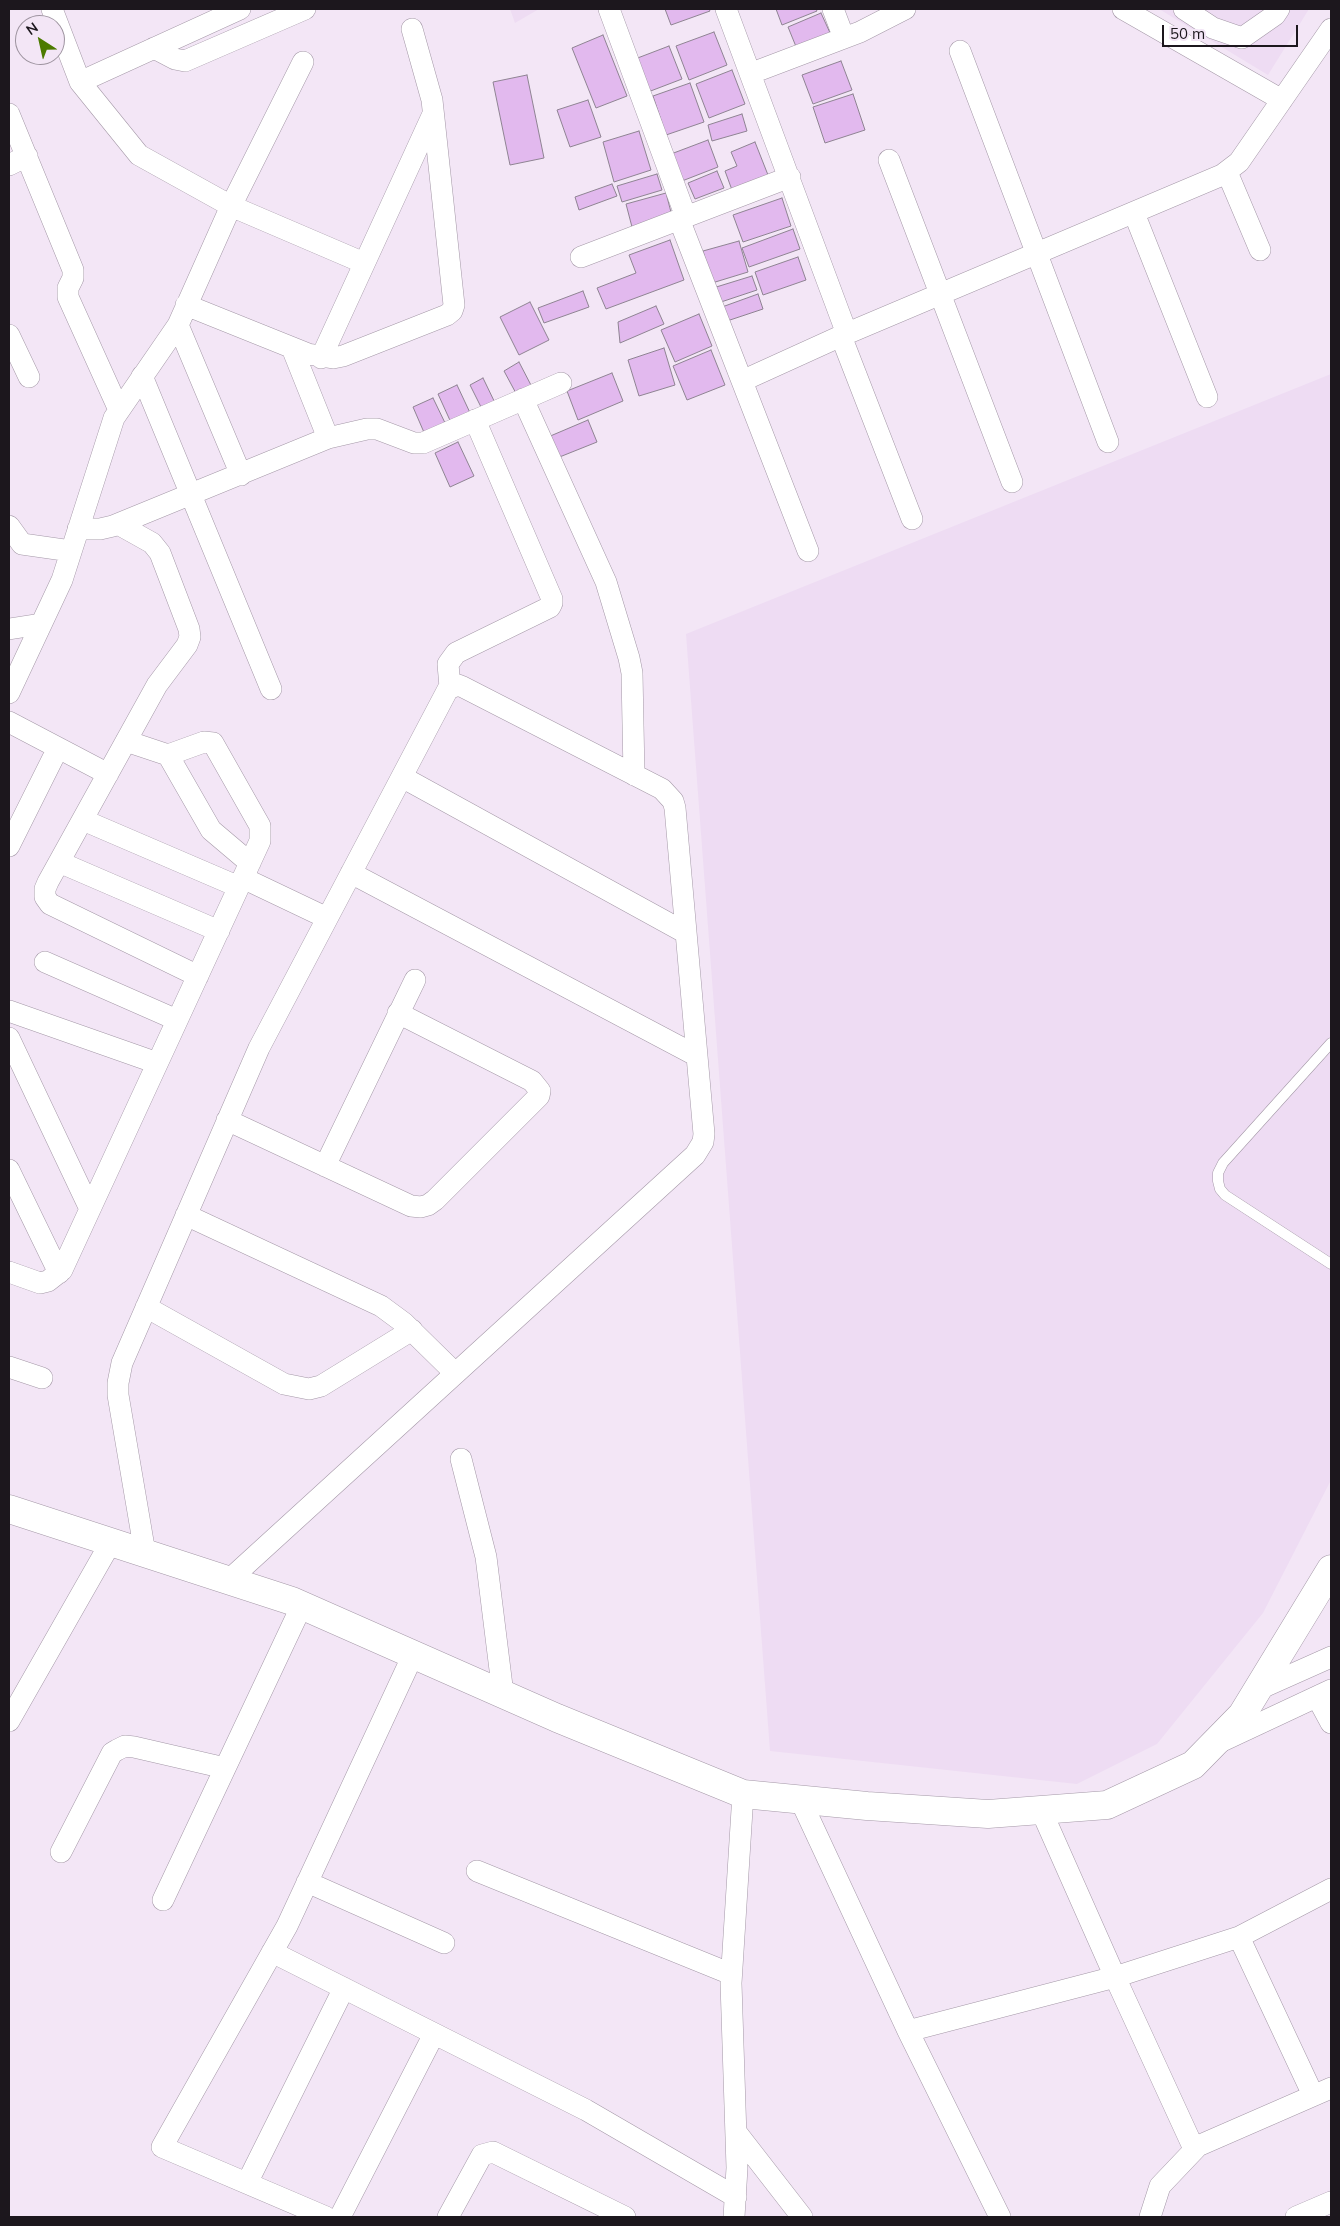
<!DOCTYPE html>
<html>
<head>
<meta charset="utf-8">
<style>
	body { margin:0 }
	#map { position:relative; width:1340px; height:2226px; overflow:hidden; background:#f3e6f6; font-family:Mulish,sans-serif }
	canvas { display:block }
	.frame { position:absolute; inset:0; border:10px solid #1c171d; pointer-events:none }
	.north { position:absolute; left:15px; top:15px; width:50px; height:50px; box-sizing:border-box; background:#f3e6f6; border:1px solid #9d939f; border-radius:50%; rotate:325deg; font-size:14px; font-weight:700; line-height:20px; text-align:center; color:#1c171d }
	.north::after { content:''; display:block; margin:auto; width:18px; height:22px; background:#4c7a00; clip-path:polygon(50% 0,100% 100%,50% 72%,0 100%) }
	.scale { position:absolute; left:1162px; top:25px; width:136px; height:22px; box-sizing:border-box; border:2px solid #1c171d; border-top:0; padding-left:6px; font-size:15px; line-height:18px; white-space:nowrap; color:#1c171d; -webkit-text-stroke:4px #f3e6f6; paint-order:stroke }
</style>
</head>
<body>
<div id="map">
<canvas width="1340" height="2226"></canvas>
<div class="frame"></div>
<div class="north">N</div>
<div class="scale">50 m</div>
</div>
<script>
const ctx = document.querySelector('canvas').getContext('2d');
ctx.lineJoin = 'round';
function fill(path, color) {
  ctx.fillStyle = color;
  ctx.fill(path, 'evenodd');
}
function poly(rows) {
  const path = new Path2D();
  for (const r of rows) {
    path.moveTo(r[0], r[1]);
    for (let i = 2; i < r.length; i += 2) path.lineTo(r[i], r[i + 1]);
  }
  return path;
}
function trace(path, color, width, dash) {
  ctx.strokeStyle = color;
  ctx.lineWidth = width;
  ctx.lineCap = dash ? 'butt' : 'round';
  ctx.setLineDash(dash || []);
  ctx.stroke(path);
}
const built = poly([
	[510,9,539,9,515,23],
	[1159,9,1309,9,1268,75],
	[1331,374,1331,1480,1263,1613,1157,1744,1077,1784,770,1751,686,634]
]);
const building = poly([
	[665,9,709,9,710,11,671,25,665,9],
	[776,9,816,9,817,11,782,25,776,9],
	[821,13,831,35,797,49,788,27,821,13],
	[714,32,727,65,689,80,676,46,714,32],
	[603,35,627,96,596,108,572,48,603,35],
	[669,46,682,79,648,92,635,59,669,46],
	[841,61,852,90,813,104,802,75,841,61],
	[732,70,745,104,709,118,696,84,732,70],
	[527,75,544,158,510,165,493,82,527,75],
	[690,83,704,122,666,135,653,96,690,83],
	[853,94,865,130,825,143,813,107,853,94],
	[588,100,601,137,570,147,557,110,588,100],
	[742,114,747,131,712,141,708,125,742,114],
	[639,131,651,170,614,182,603,142,639,131],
	[708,140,718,167,682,181,671,154,708,140],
	[755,142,768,175,732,190,725,171,737,166,731,152,755,142],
	[717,171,724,188,695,199,688,183,717,171],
	[657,174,662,190,622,202,617,186,657,174],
	[612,184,617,196,579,210,575,197,612,184],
	[666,193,672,216,632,227,626,204,666,193],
	[782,198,791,226,743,242,733,215,782,198],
	[793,229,800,249,749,267,742,248,793,229],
	[670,240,684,280,606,309,597,288,636,273,629,255,670,240],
	[739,241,748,272,712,283,703,251,739,241],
	[798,257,806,280,763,295,755,272,798,257],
	[752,276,757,290,718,303,713,288,752,276],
	[583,291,589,307,544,323,538,308,583,291],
	[758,294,763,309,727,321,722,307,758,294],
	[530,302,549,340,519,355,500,317,530,302],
	[656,306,664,324,620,343,618,322,656,306],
	[699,314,712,346,675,362,661,330,699,314],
	[664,348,675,385,639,396,628,360,664,348],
	[711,350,725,385,687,400,673,366,711,350],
	[519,362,533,389,518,397,504,371,519,362],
	[612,373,623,401,578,420,567,391,612,373],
	[483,378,497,407,484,413,470,385,483,378],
	[457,385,472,417,453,427,438,394,457,385],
	[433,398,447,427,426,437,413,407,433,398],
	[588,420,597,442,557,458,548,437,588,420],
	[458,442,474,476,450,487,435,453,458,442]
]);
const lane = poly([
	[1331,1043,1223,1163,1218,1173,1218,1181,1220,1189,1225,1195,1331,1264]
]);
const street = poly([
	[52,9,80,82,139,155,231,206,364,263],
	[609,9,686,217],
	[726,9,847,334],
	[833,9,844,38],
	[1123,9,1282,100],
	[1184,9,1213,28,1242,38,1275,15,1279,9],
	[154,48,175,59,185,61,305,9],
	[960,51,1108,442],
	[752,73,860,32,905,9],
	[80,82,240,9],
	[9,114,73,270,73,278,68,288,68,297,119,410],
	[889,160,1012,482],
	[9,165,27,156],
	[1227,172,1260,250],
	[1134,213,1207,397],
	[679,219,808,551],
	[581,257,790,177],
	[186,305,308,354,333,358,343,356,447,315,452,311,454,305,432,100,412,29],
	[178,325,241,475],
	[9,335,29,377],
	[841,336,912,519],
	[292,348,328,438],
	[321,358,433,114],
	[142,376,271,689],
	[742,381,841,336,1222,175,1239,162,1331,29],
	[523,399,606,582,629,658,632,673,634,775],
	[118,524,152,543,160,553,189,629,190,637,187,645,157,685,48,882,45,889,45,897,50,904,198,976],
	[9,526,22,544,71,551],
	[78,529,100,529,113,526,328,438,367,429,377,429,414,443,423,443,561,383],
	[9,629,41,624],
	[450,687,448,664,456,653,550,607,552,603,552,599,475,420],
	[9,693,62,580,114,418,178,325,231,206,303,62],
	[9,722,108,774],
	[168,755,211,830,250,863],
	[402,777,686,933],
	[83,820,239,887],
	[9,846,58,748],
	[59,862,219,931],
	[351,873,697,1056],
	[243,878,327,918],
	[45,962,177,1020],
	[9,1011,157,1063],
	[9,1038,90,1209],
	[227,1120,411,1206,421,1207,428,1205,435,1200,539,1096,540,1091,532,1081,398,1013],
	[325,1166,415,980],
	[9,1170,59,1273],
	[186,1215,381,1306,404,1323,455,1373],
	[9,1272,40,1283,48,1281,62,1270,260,841,260,826,213,743,204,742,168,755,126,741],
	[146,1307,284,1384,309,1389,321,1386,412,1330],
	[9,1367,42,1378],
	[461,1459,486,1557,503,1694],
	[145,1553,118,1395,118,1383,122,1363,259,1048,448,689,458,685,463,687,662,789,673,801,675,808,697,1056,704,1134,703,1142,695,1155,229,1580],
	[1257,1690,1331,1657],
	[1317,1697,1331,1723],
	[9,1721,111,1542],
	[1220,1742,1331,1690],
	[800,1799,908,2031,1000,2217],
	[1041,1810,1115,1977,1239,1937,1331,1889],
	[61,1852,112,1753,117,1750,125,1746,134,1747,225,1768],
	[477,1871,731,1974],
	[307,1882,444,1943],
	[163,1900,302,1605],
	[1239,1937,1313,2095],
	[272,1952,586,2110,736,2197],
	[908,2031,1115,1977,1194,2149],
	[736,2132,802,2217],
	[247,2183,344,1988],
	[326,2217,162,2147,287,1926,413,1655],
	[340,2217,434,2034],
	[448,2217,482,2155,493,2152,625,2217],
	[734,2217,737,2168,731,1983,743,1794],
	[1150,2217,1160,2186,1198,2146,1331,2088],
	[1296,2217,1331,2202]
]);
const secondary = poly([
	[9,1509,292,1601,557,1718,743,1794,867,1806,988,1814,1107,1805,1193,1765,1242,1715,1331,1569]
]);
fill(built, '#eedcf3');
fill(building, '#e2b9ee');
trace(building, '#8e8392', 1);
trace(lane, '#a498a7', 11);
trace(street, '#a498a7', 22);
trace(secondary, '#a498a7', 29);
trace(lane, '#fff', 10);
trace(street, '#fff', 21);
trace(secondary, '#fff', 28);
</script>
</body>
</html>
